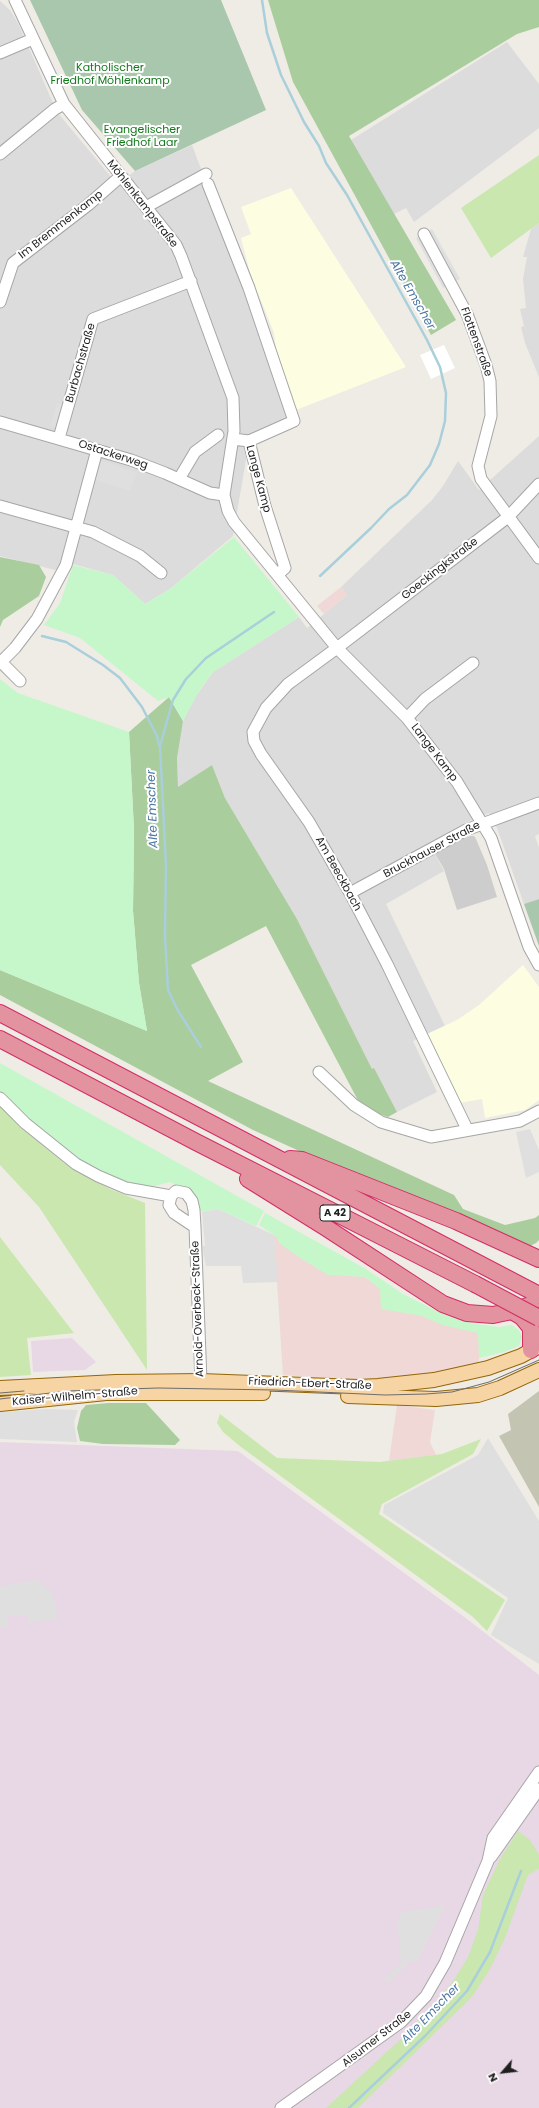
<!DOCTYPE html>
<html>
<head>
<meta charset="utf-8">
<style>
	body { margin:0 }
	#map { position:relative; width:539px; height:2108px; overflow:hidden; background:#efece6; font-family:Poppins,sans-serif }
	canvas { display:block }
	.north { position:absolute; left:483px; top:2052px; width:40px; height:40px; -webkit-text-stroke:3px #fff; paint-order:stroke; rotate:242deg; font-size:11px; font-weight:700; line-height:16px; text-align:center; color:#1f1f1f }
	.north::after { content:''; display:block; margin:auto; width:14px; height:18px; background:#1f1f1f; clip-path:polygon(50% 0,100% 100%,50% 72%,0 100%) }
</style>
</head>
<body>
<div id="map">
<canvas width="539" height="2108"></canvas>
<div class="north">N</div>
</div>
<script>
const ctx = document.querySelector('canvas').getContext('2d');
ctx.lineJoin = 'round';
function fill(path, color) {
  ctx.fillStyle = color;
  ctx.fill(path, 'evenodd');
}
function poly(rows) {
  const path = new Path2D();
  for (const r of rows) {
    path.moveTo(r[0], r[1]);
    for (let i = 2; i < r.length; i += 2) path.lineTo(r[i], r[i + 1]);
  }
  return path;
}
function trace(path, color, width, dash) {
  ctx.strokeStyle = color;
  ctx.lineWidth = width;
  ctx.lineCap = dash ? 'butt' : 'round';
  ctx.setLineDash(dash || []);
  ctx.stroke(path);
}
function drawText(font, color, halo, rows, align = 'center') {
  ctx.font = font + ' Poppins,sans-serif';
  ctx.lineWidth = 4;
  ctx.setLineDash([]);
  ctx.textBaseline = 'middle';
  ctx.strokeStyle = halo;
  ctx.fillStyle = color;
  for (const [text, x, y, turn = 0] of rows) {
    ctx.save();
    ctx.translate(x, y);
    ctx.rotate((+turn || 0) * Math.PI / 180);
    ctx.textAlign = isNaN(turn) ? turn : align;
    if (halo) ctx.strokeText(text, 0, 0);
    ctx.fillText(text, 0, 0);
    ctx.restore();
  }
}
const residential = poly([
	[0,1,10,10,18,23,57,112,117,184,135,171,192,145,296,421,248,448,233,536,170,589,145,604,113,575,73,564,59,571,0,556],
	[507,42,539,84,539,128,414,222,406,208,394,214,351,140],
	[539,223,539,377,525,343,521,327,524,326,520,309,526,308,523,279,527,257,523,257,531,229],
	[539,436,539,834,535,836,539,848,539,899,524,904,497,828,489,813,461,825,429,843,444,871,386,904,445,1026,413,1041,437,1092,397,1112,374,1069,372,1069,297,919,225,798,212,765,178,788,177,758,179,739,183,721,191,703,213,672,299,617,307,628,347,595,341,587,432,500,443,486,458,461,479,490]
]);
const commercial = poly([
	[341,587,347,595,324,614,317,606],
	[274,1235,361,1275,381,1287,394,1302,483,1332,478,1367,421,1376,365,1380,283,1375],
	[397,1405,435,1410,430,1442,436,1455,389,1461]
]);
const industrial = poly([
	[72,1338,96,1362,85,1370,33,1372,31,1341],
	[0,1442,238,1451,471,1622,539,1675,539,2108,0,2108]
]);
const education = poly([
	[291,188,406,367,296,410,277,358,274,333,250,273,241,238,251,234,241,207],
	[523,965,539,987,539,1100,525,1110,485,1118,482,1099,460,1103,427,1034,457,1020,479,1005]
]);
const religious = poly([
	[470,836,474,836,476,839,487,865,497,897,457,910,444,869,434,852]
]);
const construction = poly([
	[539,1391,539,1507,499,1436,511,1430,508,1414]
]);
const grass = poly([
	[539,155,539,223,491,258,461,208],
	[0,1103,22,1127,63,1162,110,1189,145,1203,147,1370,39,1207,0,1165],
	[0,1237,74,1333,27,1338,31,1375,0,1377],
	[220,1414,277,1458,380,1462,442,1454,481,1439,473,1454,382,1504,379,1514,505,1600,487,1631,473,1617,241,1447,223,1432,217,1423],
	[518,1831,530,1840,539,1855,539,1869,528,1875,505,1938,489,1971,472,1997,358,2108,326,2108,404,2036,437,2003,455,1978,468,1957,478,1930,483,1895,500,1859]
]);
const forest = poly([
	[268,0,539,0,539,27,517,34,349,136,456,320,431,335,293,82],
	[0,557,39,565,46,577,39,596,3,620,0,627],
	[169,697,183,721,177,758,178,787,212,765,225,798,297,919,372,1069,374,1068,397,1112,388,1117,362,1108,266,926,191,965,243,1062,208,1081,454,1195,463,1209,505,1225,535,1218,539,1215,539,1240,536,1243,528,1247,339,1169,253,1130,0,995,0,970,147,1031,139,983,133,911,134,830,129,732],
	[109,1403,146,1403,180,1440,175,1445,103,1444,80,1441,77,1428,81,1411,86,1405]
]);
const cemetery = poly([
	[30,0,221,0,266,110,135,171,82,110],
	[539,899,539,946,524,904]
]);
const park = poly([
	[234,537,299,617,213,672,199,691,183,721,169,697,158,701,80,638,44,625,60,603,73,565,113,575,145,604,170,589],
	[0,679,18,693,129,732,134,830,133,911,139,983,147,1031,0,970],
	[0,1063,264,1211,256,1226,218,1209,202,1212,186,1190,170,1182,147,1188,124,1183,84,1165,49,1140,0,1093],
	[265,1213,366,1269,403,1294,447,1316,470,1323,498,1327,512,1325,519,1330,522,1337,519,1346,504,1352,479,1358,478,1333,442,1325,422,1316,381,1309,380,1289,365,1277,328,1275,297,1256,279,1243,277,1237,259,1225]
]);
const parking = poly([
	[432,229,460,279,443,288,416,238],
	[57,403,65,405,58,428,50,426],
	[99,460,137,473,130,491,94,480],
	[530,1129,539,1150,539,1172,526,1178,516,1132],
	[218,1209,274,1235,278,1282,243,1283,241,1266,206,1266,202,1246,205,1246,202,1212],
	[47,1409,78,1410,74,1422,77,1442,0,1439,0,1412],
	[488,1438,539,1521,539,1664,491,1635,508,1598,383,1513,384,1505,478,1455],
	[38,1580,53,1594,58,1618,29,1623,28,1616,8,1616,8,1627,0,1628,0,1586],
	[445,1905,417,1961,409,1962,388,1983,384,1979,401,1963,397,1919,401,1918,400,1913]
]);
const pier = poly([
	[444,345,455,368,431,379,420,355]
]);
const stream = poly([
	[262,0,267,33,281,75,304,122,319,146,326,163,347,195,427,340,440,367,446,393,445,421,439,444,430,465,407,495,389,509,371,528,320,576],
	[42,636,66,642,103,665,120,678,142,707,157,736,159,745],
	[201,1047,177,1009,168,990,165,936,166,866,160,746,173,700,186,679,206,658,274,612],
	[349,2108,425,2036,467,1991,490,1952,521,1871]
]);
const minor = poly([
	[15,0,64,104,165,231,176,245,181,256,233,398,234,431,224,495,228,511,234,522,337,648,407,718,457,782,491,838,529,947,539,965],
	[0,53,33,39],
	[0,154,55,109,64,104],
	[208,184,249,288,294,421,249,441],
	[146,207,206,174],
	[424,234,467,314,486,365,490,381,491,416,478,466,481,479,539,558],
	[0,302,13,263,88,205,121,176],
	[0,422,131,460,165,473,210,493,224,495],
	[59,438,93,319,191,281],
	[233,439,249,441,265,506,285,568,278,574],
	[179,479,195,452,218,435],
	[0,506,93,532,140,556,161,573],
	[20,681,1,662,15,648,37,619,66,565,97,450],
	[407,718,425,699,473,663],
	[350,893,466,830,539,803],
	[319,1072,354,1105,381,1122,431,1137,520,1121,539,1111],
	[0,1098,25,1123,76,1164,98,1176,126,1188,171,1196],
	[467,1129,387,964,350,893,309,822,261,754,254,741,253,732,266,708,288,684,337,648,508,517,539,484],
	[195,1227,174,1213,169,1205,171,1196,176,1191,186,1193,192,1201,194,1210,195,1227,201,1381,201,1389],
	[491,1857,539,1789],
	[281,2108,401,2022,426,1996,445,1963,488,1861,493,1838,539,1772]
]);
const major = poly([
	[0,1388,116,1382,201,1381,358,1387,378,1386,434,1380,488,1368,521,1356,539,1346],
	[348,1396,436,1399,478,1395,500,1388,539,1370],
	[0,1404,106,1393,263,1393]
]);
const highway = poly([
	[0,1013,539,1295],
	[0,1039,196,1142,475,1284],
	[290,1159,302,1160,456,1221,539,1259],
	[248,1179,325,1227,443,1304,467,1313,493,1315,512,1311,531,1305],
	[512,1311,522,1317,531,1328,531,1350]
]);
const tram = poly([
	[0,1393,24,1391],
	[0,1399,67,1391,158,1388,275,1390,385,1395,426,1394,452,1392,489,1382,539,1360]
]);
const highwayBridge = poly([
	[475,1284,539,1318]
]);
const shields = [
	[335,1213,30]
];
const shieldNames = [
	["A 42",335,1213]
];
const parkNames = [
	["Katholischer",110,68],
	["Friedhof Möhlenkamp",110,81],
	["Evangelischer",142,130],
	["Friedhof Laar",142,143]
];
const streetNames = [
	["Möhlenkampstraße",142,204,52],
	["Im Bremmenkamp",61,225,-38],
	["Flottenstraße",476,342,70],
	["Burbachstraße",81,363,-74],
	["Ostackerweg",113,455,18],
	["Lange Kamp",258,479,75],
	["Goeckingkstraße",440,569,-38],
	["Lange Kamp",434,753,53],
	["Bruckhauser Straße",432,850,-28],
	["Am Beeckbach",338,874,61],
	["Arnold-Overbeck-Straße",198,1309,-92],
	["Friedrich-Ebert-Straße",310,1384,2],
	["Kaiser-Wilhelm-Straße",75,1397,-5],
	["Alsumer Straße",377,2039,-38]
];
const waterNames = [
	["Alte Emscher",412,295,60],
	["Alte Emscher",153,809,-92],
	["Alte Emscher",431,2014,-46]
];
fill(residential, '#dddcdc');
fill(commercial, '#efd8d6');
fill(industrial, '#e8d8e5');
fill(education, '#fdfde1');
fill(religious, '#cdcdcd');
fill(construction, '#c4c4b2');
fill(grass, '#cae7af');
fill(forest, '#aacd9d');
fill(cemetery, '#a8c7ad');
fill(park, '#c6f7ca');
fill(parking, '#dfdfdf');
fill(pier, '#fff');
trace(stream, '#a9cfdb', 2.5);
trace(minor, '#a6a6a6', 13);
trace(major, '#936608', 16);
trace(highway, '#d22e65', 18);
trace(minor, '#fff', 11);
trace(major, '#f7d4a3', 14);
trace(highway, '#e392a0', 16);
trace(tram, '#6d6d6d', 1);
trace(highwayBridge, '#d22e65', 18, []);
trace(highwayBridge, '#e392a0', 16);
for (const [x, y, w] of shields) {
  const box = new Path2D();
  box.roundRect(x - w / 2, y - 8, w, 16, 3);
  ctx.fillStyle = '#fff';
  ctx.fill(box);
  trace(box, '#1f1f1f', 1);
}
drawText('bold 10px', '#1f1f1f', null, shieldNames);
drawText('11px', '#11791b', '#fff', parkNames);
drawText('11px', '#1f1f1f', '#fff', streetNames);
drawText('italic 12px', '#4d77a3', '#fff', waterNames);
</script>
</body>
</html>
